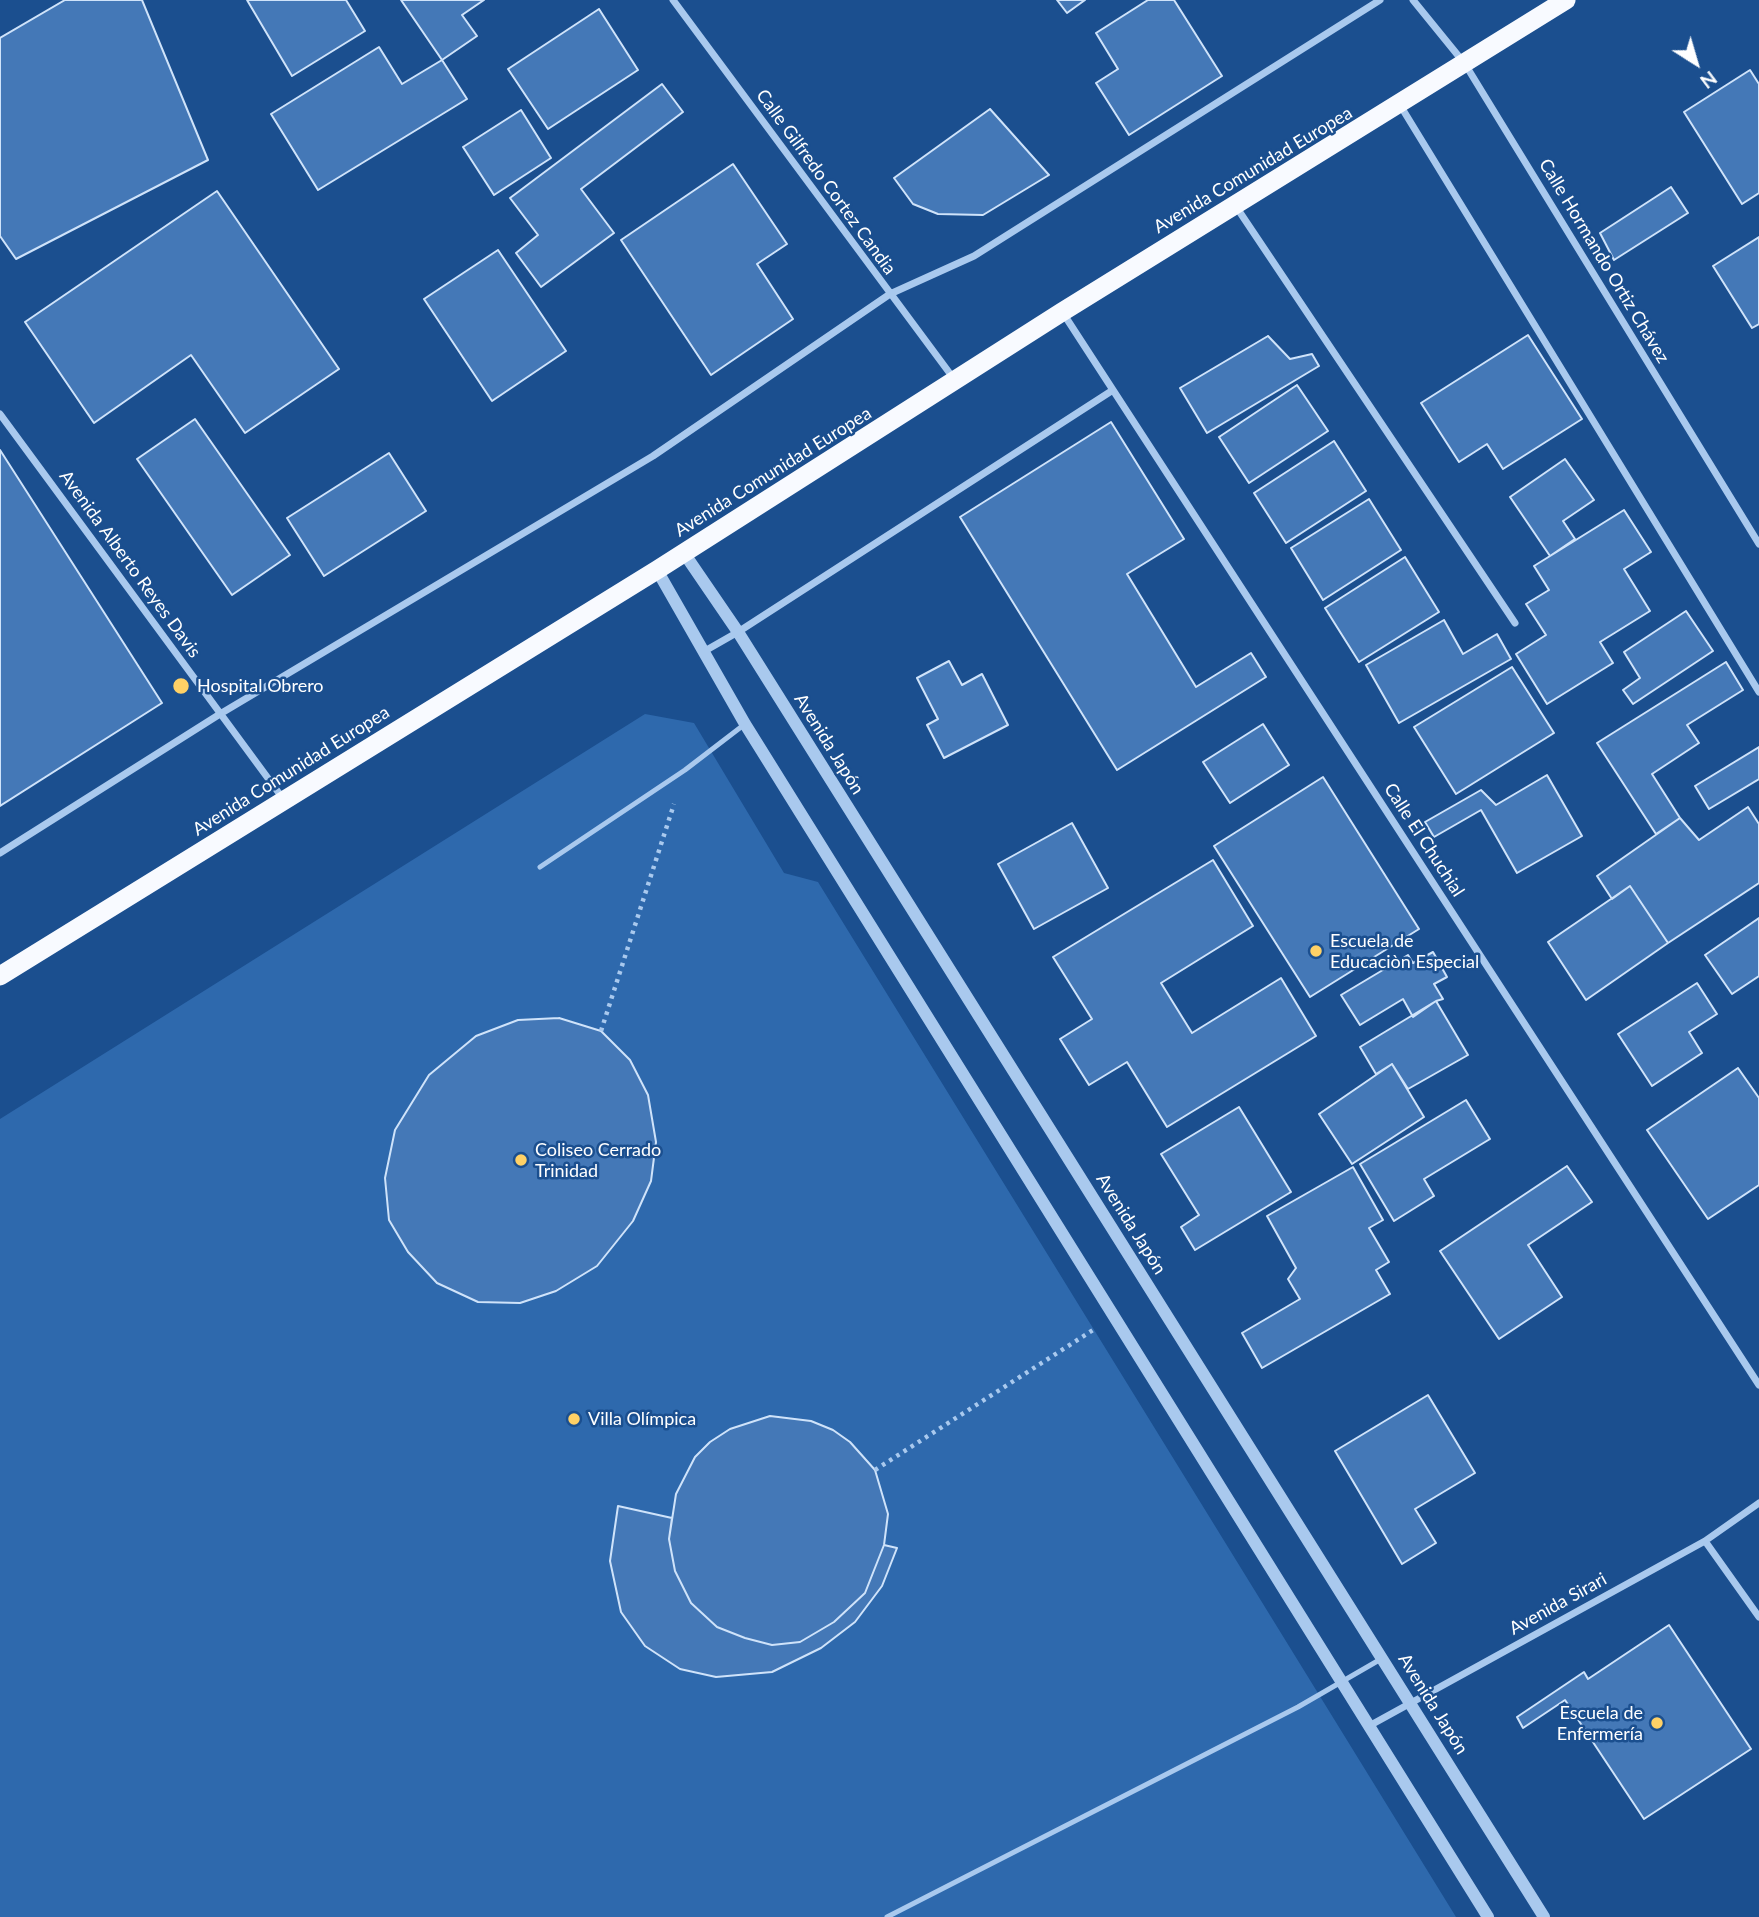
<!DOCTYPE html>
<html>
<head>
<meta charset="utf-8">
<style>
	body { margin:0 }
	#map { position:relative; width:1759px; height:1917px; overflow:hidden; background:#1b4f8f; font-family:Lato,sans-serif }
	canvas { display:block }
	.north { position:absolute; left:1661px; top:28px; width:70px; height:70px; -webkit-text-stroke:5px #1b4f8f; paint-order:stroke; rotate:143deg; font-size:19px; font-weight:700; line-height:28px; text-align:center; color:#fff }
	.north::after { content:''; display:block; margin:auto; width:24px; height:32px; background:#fff; clip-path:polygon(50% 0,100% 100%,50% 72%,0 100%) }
</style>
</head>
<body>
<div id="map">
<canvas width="1759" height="1917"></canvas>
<div class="north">N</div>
</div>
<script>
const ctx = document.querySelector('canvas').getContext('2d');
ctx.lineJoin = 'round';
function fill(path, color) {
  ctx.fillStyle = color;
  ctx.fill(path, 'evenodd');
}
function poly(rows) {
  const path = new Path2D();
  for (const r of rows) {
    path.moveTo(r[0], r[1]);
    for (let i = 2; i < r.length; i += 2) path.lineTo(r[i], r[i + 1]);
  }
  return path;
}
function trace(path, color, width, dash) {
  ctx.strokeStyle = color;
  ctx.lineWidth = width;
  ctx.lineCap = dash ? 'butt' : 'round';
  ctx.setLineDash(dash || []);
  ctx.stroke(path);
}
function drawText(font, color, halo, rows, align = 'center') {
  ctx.font = font + ' Lato,sans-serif';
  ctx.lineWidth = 5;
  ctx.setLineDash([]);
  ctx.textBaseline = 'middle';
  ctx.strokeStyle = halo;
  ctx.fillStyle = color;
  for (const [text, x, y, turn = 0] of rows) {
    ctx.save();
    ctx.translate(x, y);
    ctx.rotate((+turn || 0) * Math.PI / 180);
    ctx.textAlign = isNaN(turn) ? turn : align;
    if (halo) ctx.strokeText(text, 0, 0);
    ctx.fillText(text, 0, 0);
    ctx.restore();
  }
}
const green = poly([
	[645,714,694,723,784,873,818,882,1456,1917,0,1917,0,1119]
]);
const building = poly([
	[65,0,142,0,208,160,16,259,0,236,0,38,65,0],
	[247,0,346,0,365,31,292,76,247,0],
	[401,0,484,0,462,15,477,36,442,60,401,0],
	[1057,0,1085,0,1067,13,1057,0],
	[1148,0,1174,0,1222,76,1129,135,1096,83,1118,69,1096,33,1148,0],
	[599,9,638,70,548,129,508,69,599,9],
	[379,47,402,84,442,60,467,99,318,190,271,114,379,47],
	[1750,70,1759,84,1759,193,1742,204,1684,112,1750,70],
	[662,84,683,112,581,189,614,233,541,287,516,253,538,235,510,198,662,84],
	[990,109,1049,175,983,215,938,214,913,204,894,178,990,109],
	[521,110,551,158,494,195,463,147,521,110],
	[733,164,787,244,757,264,793,319,711,375,621,240,733,164],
	[1671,187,1688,213,1614,260,1600,233,1671,187],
	[217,191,339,369,245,433,191,355,94,423,25,322,217,191],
	[1759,237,1759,324,1752,328,1713,266,1759,237],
	[498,250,566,351,492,401,424,299,498,250],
	[1528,335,1582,419,1503,469,1487,444,1459,462,1421,403,1528,335],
	[1268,336,1290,359,1312,354,1319,366,1207,433,1180,388,1268,336],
	[1297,385,1328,431,1249,483,1219,437,1297,385],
	[195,419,290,555,232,595,137,459,195,419],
	[1111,422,1184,539,1127,574,1196,687,1251,653,1266,677,1117,770,960,517,1111,422],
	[1334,441,1366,491,1286,543,1254,493,1334,441],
	[0,450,162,703,0,806,0,450],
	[389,453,426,511,324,576,287,518,389,453],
	[1565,459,1594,500,1563,521,1575,539,1550,556,1510,497,1565,459],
	[1369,499,1401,550,1323,600,1291,548,1369,499],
	[1624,510,1651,552,1624,569,1650,611,1600,642,1613,663,1547,704,1516,654,1546,635,1526,604,1549,590,1534,566,1624,510],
	[1405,557,1439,612,1359,662,1325,608,1405,557],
	[1686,611,1713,651,1633,704,1623,690,1640,678,1624,652,1686,611],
	[1444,620,1463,654,1497,634,1511,659,1399,723,1366,665,1444,620],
	[949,661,962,685,982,674,1008,725,944,758,927,725,938,719,917,678,949,661],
	[1726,662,1743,690,1687,725,1699,743,1652,774,1680,818,1656,834,1597,743,1726,662],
	[1512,667,1554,733,1456,794,1414,727,1512,667],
	[1263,724,1289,765,1230,803,1203,762,1263,724],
	[1759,747,1759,779,1709,809,1695,786,1759,747],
	[1547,775,1582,836,1517,873,1481,810,1434,837,1425,822,1481,790,1496,805,1547,775],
	[1323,777,1419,929,1310,997,1214,846,1323,777],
	[1748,807,1759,824,1759,883,1668,943,1630,886,1612,899,1597,876,1680,818,1699,840,1748,807],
	[1072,823,1108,888,1034,929,998,864,1072,823],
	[1213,860,1253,926,1161,983,1192,1033,1281,978,1316,1036,1167,1127,1127,1062,1089,1085,1060,1039,1092,1019,1053,957,1213,860],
	[1630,886,1668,943,1586,1000,1548,942,1630,886],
	[1759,918,1759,976,1732,994,1705,955,1759,918],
	[1433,952,1447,977,1434,984,1443,999,1436,1001,1413,1017,1403,999,1360,1025,1341,995,1408,955,1413,963,1433,952],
	[1697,983,1717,1014,1689,1032,1702,1053,1652,1086,1618,1034,1697,983],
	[1436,1001,1468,1055,1408,1089,1392,1064,1376,1074,1360,1047,1436,1001],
	[559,1018,601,1031,630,1060,648,1095,656,1142,651,1181,633,1221,597,1266,556,1291,520,1303,478,1302,437,1283,408,1252,389,1220,385,1178,395,1130,429,1075,476,1036,518,1020,559,1018],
	[1392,1064,1424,1117,1352,1164,1319,1114,1392,1064],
	[1738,1068,1759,1098,1759,1185,1708,1219,1647,1130,1738,1068],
	[1466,1100,1490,1139,1424,1179,1434,1196,1394,1221,1360,1164,1466,1100],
	[1239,1107,1291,1192,1195,1250,1181,1227,1199,1215,1161,1154,1239,1107],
	[1567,1166,1592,1202,1528,1245,1562,1297,1499,1339,1440,1251,1567,1166],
	[1353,1167,1383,1220,1369,1228,1389,1262,1376,1270,1390,1294,1262,1368,1242,1333,1300,1299,1288,1279,1296,1268,1267,1216,1353,1167],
	[1428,1395,1475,1473,1415,1509,1436,1543,1402,1564,1335,1451,1428,1395],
	[770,1416,811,1421,833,1430,850,1442,875,1470,888,1514,884,1545,865,1593,834,1622,800,1642,772,1645,745,1638,717,1627,691,1603,675,1571,669,1539,676,1494,695,1457,710,1442,730,1429,770,1416],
	[618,1506,672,1518,669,1539,675,1571,691,1603,717,1627,745,1638,772,1645,800,1642,834,1622,865,1593,884,1545,897,1548,882,1586,855,1622,821,1648,772,1672,716,1677,680,1669,645,1646,621,1612,610,1561,618,1506],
	[1669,1625,1751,1749,1644,1819,1565,1700,1523,1728,1517,1717,1584,1672,1588,1679,1669,1625]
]);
const path = poly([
	[601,1031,674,804],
	[875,1470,1093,1330]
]);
const service = poly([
	[540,867,685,770,745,724],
	[887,1917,1298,1707,1381,1659]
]);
const minor = poly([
	[673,0,954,379],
	[1413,0,1465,64,1759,544],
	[1400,105,1759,692],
	[1235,205,1515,623],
	[1063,313,1759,1385],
	[0,414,284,800],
	[703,652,738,632,1113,390],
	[0,853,220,714,653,456,890,294,974,256,1380,0],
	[1705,1541,1759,1617],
	[1369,1726,1705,1541,1759,1503]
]);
const tertiary = poly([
	[684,553,738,632,1544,1917],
	[657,570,745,724,1488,1917]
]);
const trunk = poly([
	[0,976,657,570,1062,312,1566,0]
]);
const markers = [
	[181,686,9,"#ffd166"],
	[1316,951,7,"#ffd166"],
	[521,1160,7,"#ffd166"],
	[574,1419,7,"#ffd166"],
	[1657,1723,7,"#ffd166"]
];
const streetNames = [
	["Avenida Comunidad Europea",1253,170,-31],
	["Calle Gilfredo Cortez Candia",826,182,54],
	["Calle Hormando Ortiz Chávez",1604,261,59],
	["Avenida Comunidad Europea",773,472,-32],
	["Avenida Alberto Reyes Davis",130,564,54],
	["Avenida Japón",829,744,58],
	["Avenida Comunidad Europea",291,771,-32],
	["Calle El Chuchial",1424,840,57],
	["Avenida Japón",1131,1224,58],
	["Avenida Sirari",1558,1604,-29],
	["Avenida Japón",1433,1704,58]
];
const poiNames = [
	["Hospital Obrero",197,686],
	["Escuela de",1330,941],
	["Educaciòn Especial",1330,962],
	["Coliseo Cerrado",535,1150],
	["Trinidad",535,1171],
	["Villa Olímpica",588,1419],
	["Escuela de",1643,1713,"right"],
	["Enfermería",1643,1734,"right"]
];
fill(green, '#2e69ad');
fill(building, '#4478b7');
trace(building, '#cfe3fa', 2);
trace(path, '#a9c9ee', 4.5, [3.5, 5]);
trace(service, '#a9c9ee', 5);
trace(minor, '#a9c9ee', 7);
trace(tertiary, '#a9c9ee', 12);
trace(trunk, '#f8faff', 19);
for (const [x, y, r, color] of markers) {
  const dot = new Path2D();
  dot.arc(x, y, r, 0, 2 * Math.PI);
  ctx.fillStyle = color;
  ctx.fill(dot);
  trace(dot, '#1b4f8f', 2.5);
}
drawText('18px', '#fff', '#1b4f8f', streetNames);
drawText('18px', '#fff', '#1b4f8f', poiNames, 'left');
</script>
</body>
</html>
